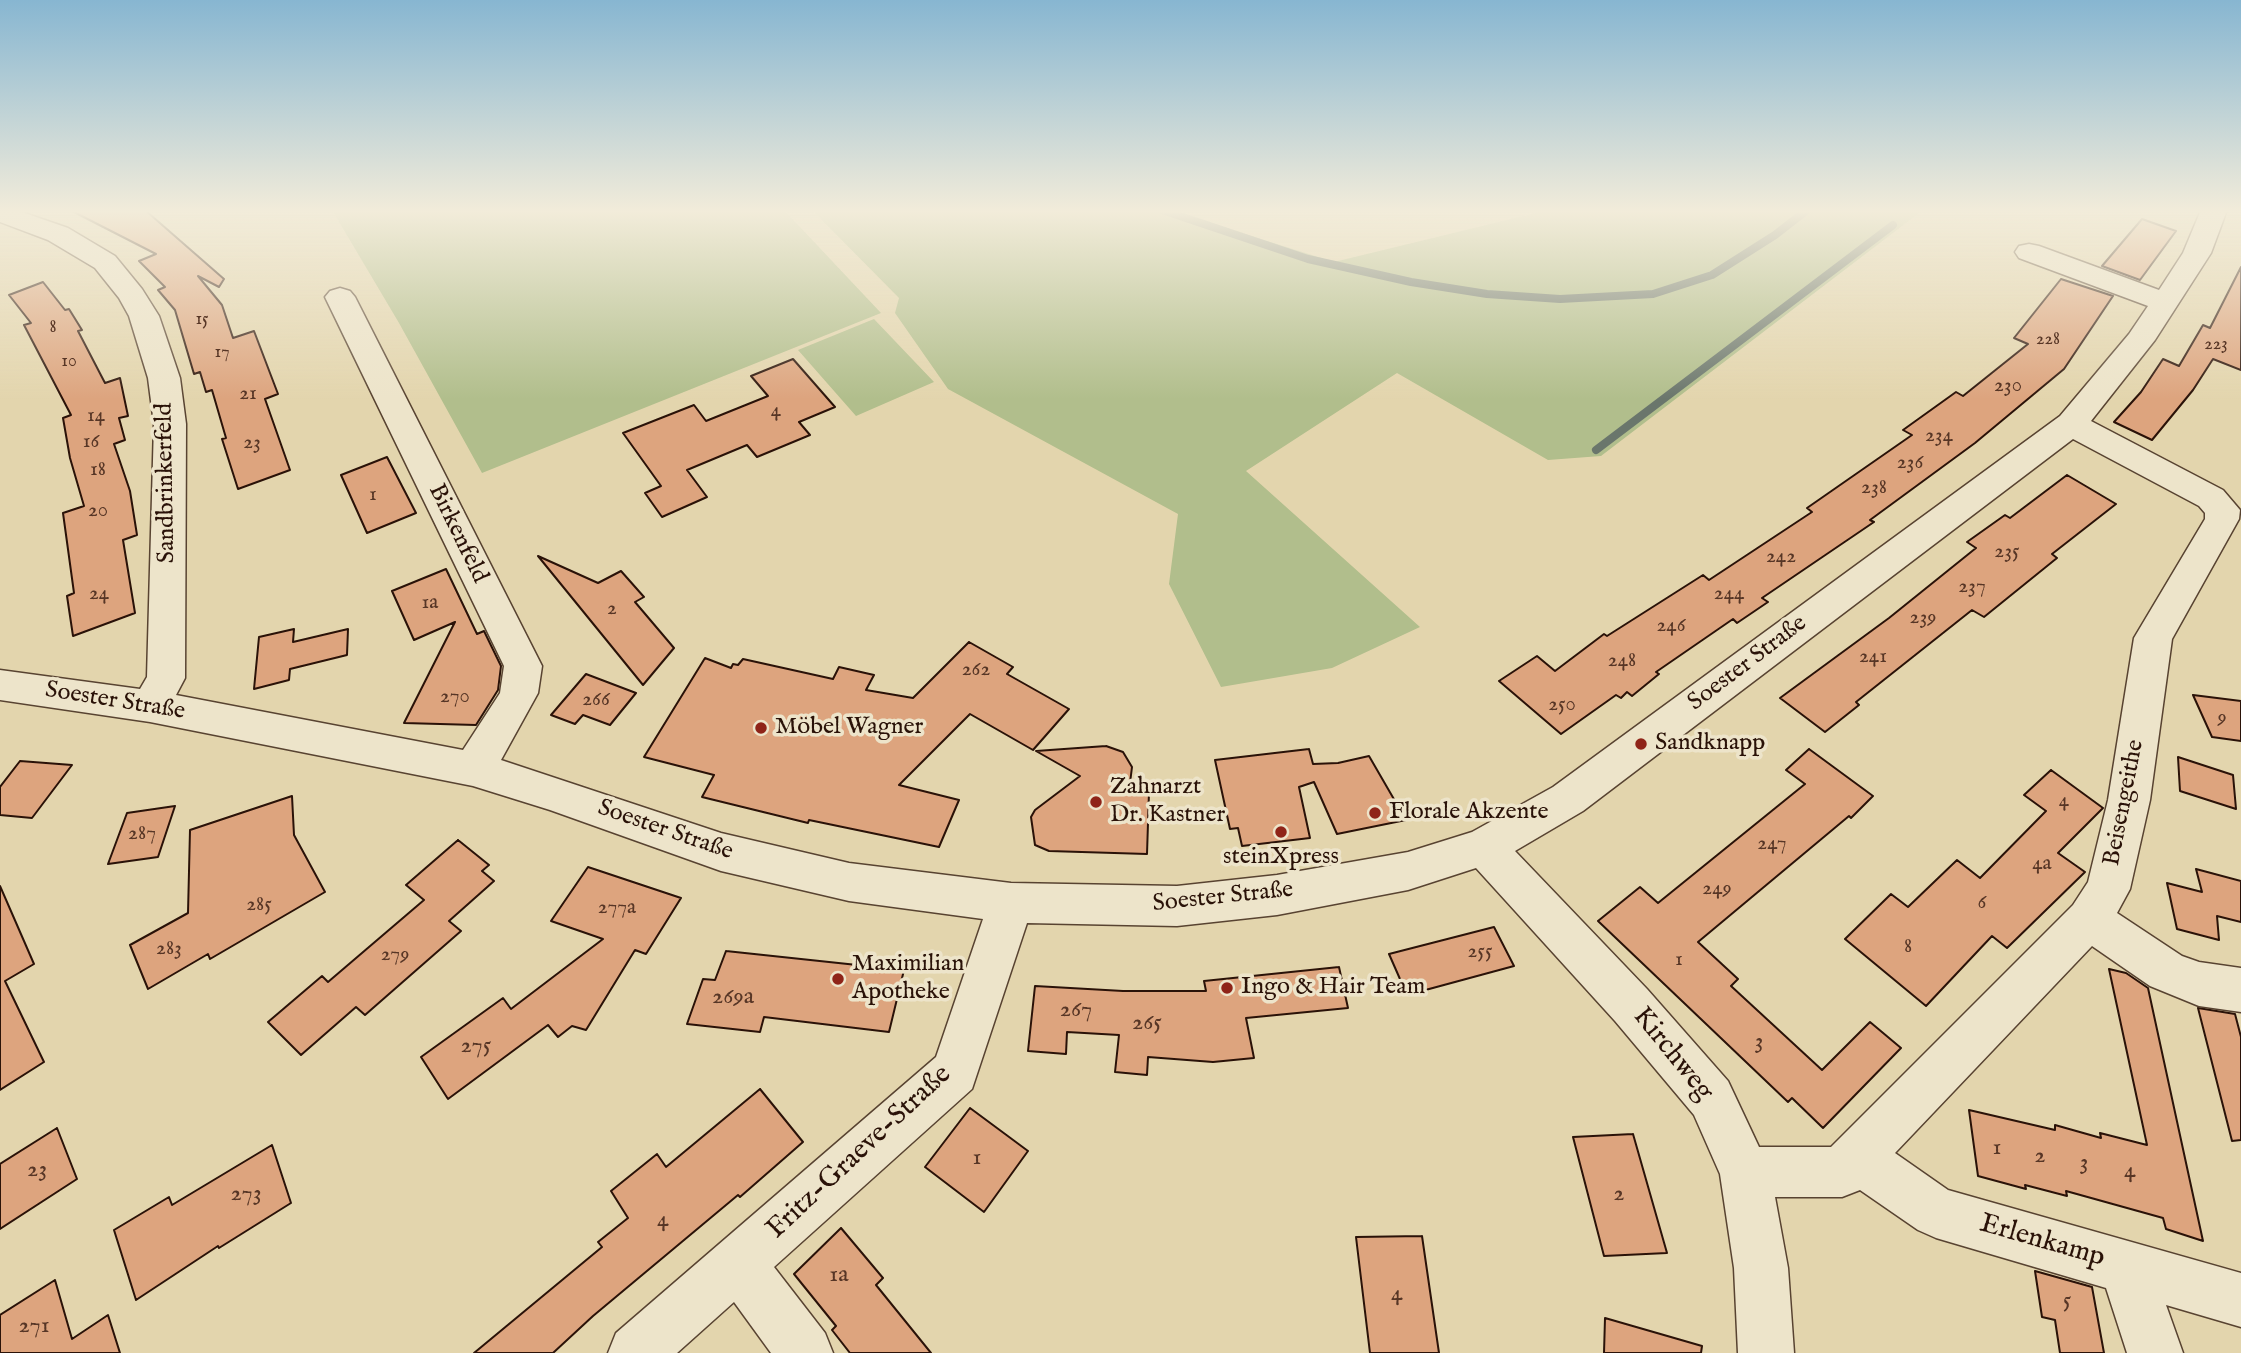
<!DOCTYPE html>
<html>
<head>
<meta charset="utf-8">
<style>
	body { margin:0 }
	canvas { display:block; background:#e3d5ad }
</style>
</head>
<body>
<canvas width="2241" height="1353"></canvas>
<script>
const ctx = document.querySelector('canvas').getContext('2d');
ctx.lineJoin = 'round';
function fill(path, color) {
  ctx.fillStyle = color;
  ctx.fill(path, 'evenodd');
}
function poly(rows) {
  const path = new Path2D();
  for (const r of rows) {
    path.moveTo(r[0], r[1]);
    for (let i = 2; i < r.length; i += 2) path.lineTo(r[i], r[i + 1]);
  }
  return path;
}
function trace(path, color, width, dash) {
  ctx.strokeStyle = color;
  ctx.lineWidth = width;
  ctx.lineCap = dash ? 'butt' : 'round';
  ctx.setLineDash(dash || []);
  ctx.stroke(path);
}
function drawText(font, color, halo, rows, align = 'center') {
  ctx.font = font + ' "IM FELL English",serif';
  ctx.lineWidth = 7;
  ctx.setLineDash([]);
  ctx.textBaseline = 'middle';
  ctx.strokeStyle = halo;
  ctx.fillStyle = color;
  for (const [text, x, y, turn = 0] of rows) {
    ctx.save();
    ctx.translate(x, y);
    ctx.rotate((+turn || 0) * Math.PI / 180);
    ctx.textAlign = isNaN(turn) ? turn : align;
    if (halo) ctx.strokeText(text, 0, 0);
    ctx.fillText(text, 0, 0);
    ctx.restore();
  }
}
const green = poly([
	[332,210,784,210,881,313,482,473,399,323],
	[812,210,1169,210,1334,262,1548,210,1923,210,1601,456,1548,460,1397,373,1246,471,1420,627,1332,668,1221,687,1169,584,1178,514,948,389,895,313,899,298],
	[874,319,934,382,856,416,798,350]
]);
const stream = poly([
	[1162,210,1308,259,1411,282,1487,294,1560,299,1653,294,1712,275,1775,235,1807,210],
	[1596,450,1893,225]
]);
const building = poly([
	[70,210,145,210,224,279,219,287,198,276,222,305,233,338,254,331,278,394,265,399,290,470,238,489,222,439,226,438,212,390,206,392,200,372,194,374,175,310,158,290,165,287,139,261,156,254,70,210],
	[2142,219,2176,231,2140,280,2102,266,2142,219],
	[2241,267,2241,370,2213,359,2193,390,2152,440,2114,422,2141,392,2163,359,2179,366,2203,325,2210,328,2241,267],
	[2061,279,2113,296,2064,369,1975,443,1870,520,1874,522,1762,598,1768,602,1737,623,1733,619,1656,672,1659,674,1632,696,1627,692,1621,698,1616,695,1561,734,1499,681,1537,656,1555,671,1604,634,1607,636,1703,575,1709,580,1812,512,1807,508,1912,435,1903,430,1956,392,1963,396,2028,344,2014,338,2061,279],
	[43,282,65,310,69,309,82,330,78,331,105,383,120,378,128,416,119,418,125,440,114,444,130,491,137,535,123,540,135,613,73,636,67,596,74,593,63,513,84,506,70,458,63,418,71,415,24,325,31,323,9,295,43,282],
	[793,359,835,407,799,422,810,435,757,457,747,445,687,470,707,497,662,517,645,493,661,486,623,433,694,405,706,421,768,396,751,376,793,359],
	[387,457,416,513,367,533,341,475,387,457],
	[2067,475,2116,504,2052,554,2057,558,1984,617,1972,610,1856,702,1859,705,1825,732,1780,698,1889,618,1976,548,1967,542,2005,515,2010,518,2067,475],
	[538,556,598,583,621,571,644,597,635,602,674,648,643,685,538,556],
	[446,569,477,634,484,631,501,666,498,690,476,725,404,723,455,622,414,640,392,591,446,569],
	[294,629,293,642,348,629,347,655,290,669,289,680,254,689,259,637,294,629],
	[969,642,1013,667,1007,674,1069,709,1033,750,970,714,899,785,959,800,939,847,809,820,808,823,702,797,714,775,644,757,705,658,731,668,733,664,738,665,743,659,833,679,839,667,874,675,866,690,913,698,969,642],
	[586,674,636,693,610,725,583,715,575,724,551,715,586,674],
	[2193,695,2241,701,2241,741,2212,737,2193,695],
	[1106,746,1123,752,1132,767,1129,791,1149,792,1147,854,1049,851,1035,845,1031,817,1035,810,1080,776,1036,751,1106,746],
	[1309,749,1313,764,1338,763,1369,756,1406,820,1337,834,1314,782,1299,787,1310,838,1242,846,1238,828,1230,829,1215,760,1309,749],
	[1809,749,1873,796,1851,818,1849,816,1698,942,1738,979,1731,986,1822,1070,1870,1022,1901,1048,1823,1128,1792,1098,1788,1102,1598,921,1640,887,1658,903,1805,784,1786,770,1809,749],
	[2178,757,2233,775,2236,809,2180,791,2178,757],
	[20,761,72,765,32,818,0,815,0,787,20,761],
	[2051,770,2103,808,2058,853,2085,872,2007,948,1992,936,1926,1006,1845,939,1891,894,1908,907,1957,860,1980,878,2046,811,2024,795,2051,770],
	[292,796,294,835,325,892,210,959,208,954,148,989,130,945,188,913,190,830,292,796],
	[175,806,158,857,108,864,127,813,175,806],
	[458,840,489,865,482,871,494,881,449,921,461,931,365,1015,356,1007,301,1055,268,1022,322,976,328,982,424,900,406,885,458,840],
	[588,867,681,898,646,954,635,950,586,1030,572,1026,558,1037,548,1025,448,1099,421,1057,503,998,511,1009,603,939,551,921,588,867],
	[2196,869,2241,881,2241,922,2217,916,2219,940,2177,929,2167,883,2202,892,2196,869],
	[0,886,34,964,5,981,44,1062,0,1090,0,886],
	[1494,927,1514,966,1407,995,1389,954,1494,927],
	[726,951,904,970,889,1032,764,1017,760,1032,687,1024,703,979,715,980,726,951],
	[1339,967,1348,1008,1246,1018,1254,1058,1213,1062,1148,1057,1147,1075,1115,1072,1119,1035,1067,1032,1066,1054,1028,1051,1035,986,1123,991,1206,991,1204,981,1339,967],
	[2109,969,2126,973,2148,988,2203,1241,2166,1229,2163,1218,2066,1191,2067,1196,2025,1185,2026,1189,1978,1176,1969,1110,2055,1130,2055,1125,2101,1138,2100,1133,2147,1145,2109,969],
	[2198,1008,2235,1014,2241,1037,2241,1140,2232,1141,2198,1008],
	[760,1089,803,1142,740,1197,738,1195,593,1316,553,1353,474,1353,602,1247,598,1242,628,1218,611,1191,657,1154,666,1167,760,1089],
	[970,1108,1028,1151,984,1212,925,1167,970,1108],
	[57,1128,77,1179,0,1229,0,1164,57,1128],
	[1633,1134,1667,1253,1604,1256,1573,1137,1633,1134],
	[272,1145,291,1203,219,1248,218,1246,136,1300,114,1230,169,1197,172,1205,272,1145],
	[841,1228,883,1278,876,1285,931,1353,850,1353,832,1330,836,1326,794,1274,841,1228],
	[1422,1236,1439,1353,1370,1353,1356,1237,1422,1236],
	[2035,1271,2092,1287,2104,1353,2060,1353,2055,1320,2042,1317,2035,1271],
	[55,1280,72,1339,108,1315,120,1353,0,1353,0,1315,55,1280],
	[1605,1318,1702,1346,1701,1353,1604,1353,1605,1318]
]);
const minor = poly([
	[0,210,16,210,68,228,115,256,142,289,159,316,180,378,186,424,185,678,176,695,463,750,500,693,504,666,325,297,330,291,340,288,350,291,355,297,542,666,538,693,501,760,721,833,849,863,1011,883,1177,886,1277,875,1408,852,1472,832,1553,787,2060,416,2129,334,2148,306,2019,258,2015,252,2019,246,2029,244,2039,246,2159,290,2183,253,2201,210,2227,210,2211,253,2155,340,2091,421,2223,490,2240,510,2239,519,2172,639,2150,800,2130,889,2117,913,2182,956,2199,962,2241,968,2241,1012,2199,1006,2150,986,2092,946,1895,1153,1948,1190,2241,1273,2241,1327,2166,1305,2183,1353,2127,1353,2106,1288,1936,1238,1918,1230,1860,1190,1842,1197,1775,1197,1788,1268,1794,1353,1738,1353,1734,1268,1720,1174,1694,1115,1615,1021,1476,868,1408,890,1277,915,1177,926,1027,923,972,1089,774,1267,825,1333,833,1353,771,1353,734,1302,677,1353,608,1353,616,1333,936,1057,983,919,849,901,721,871,550,810,473,786,150,722,0,700,0,670,140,689,147,677,154,424,148,378,129,316,119,298,95,268,48,240,0,222,0,210],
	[2073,439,2199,506,2205,513,2205,519,2134,638,2108,800,2088,882,2073,905,1831,1147,1759,1147,1728,1081,1647,989,1515,851,1583,811,2073,439]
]);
const markers = [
	[761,728,7,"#8f2418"],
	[1641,744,7,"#8f2418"],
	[1096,802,7,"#8f2418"],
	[1375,813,7,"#8f2418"],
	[1281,832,7,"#8f2418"],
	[838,979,7,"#8f2418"],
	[1227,988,7,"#8f2418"]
];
const farNumbernames = [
	["15",202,320],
	["8",53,328],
	["228",2048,340],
	["223",2216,345],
	["17",222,353],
	["10",69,362]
];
const numberNames = [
	["230",2008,387],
	["21",248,395],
	["4",776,412],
	["14",96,417],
	["234",1939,437],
	["16",91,443],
	["23",252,444],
	["236",1910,464],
	["18",98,471],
	["238",1874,489],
	["1",373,496],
	["20",98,512],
	["235",2007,553],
	["242",1781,558],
	["237",1972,588],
	["24",99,595],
	["244",1729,595],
	["1a",430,604],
	["2",612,610],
	["239",1923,619],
	["246",1671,627],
	["241",1873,658],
	["248",1622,662],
	["262",976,671],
	["270",455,698],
	["266",596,701],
	["250",1562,706],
	["9",2222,719],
	["4",2064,802],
	["287",142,835],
	["247",1772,845],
	["4a",2042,865],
	["249",1717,890],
	["6",1982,904],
	["285",259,906],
	["277a",617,909],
	["8",1908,948],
	["283",169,950],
	["255",1480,953],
	["279",395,956],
	["1",1679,961]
];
const streetNames = [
	["Sandbrinkerfeld",167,483,-91],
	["Birkenfeld",457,534,64],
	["Soester Straße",1748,664,-37],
	["Soester Straße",115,702,9],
	["Beisengeithe",2125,803,-79],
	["Soester Straße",665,831,19],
	["Soester Straße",1223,898,-6]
];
const poiNames = [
	["Möbel Wagner",775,728],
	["Sandknapp",1655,744],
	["Zahnarzt",1110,788],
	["Dr. Kastner",1110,816],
	["Florale Akzente",1389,813],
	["steinXpress",1281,858,"center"],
	["Maximilian",852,965],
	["Apotheke",852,993],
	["Ingo & Hair Team",1241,988]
];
const nearNumbernames = [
	["269a",733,998],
	["267",1076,1011],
	["265",1147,1024],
	["3",1759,1043],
	["275",476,1047],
	["1",1997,1149],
	["2",2040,1157],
	["1",977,1159],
	["3",2084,1164],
	["23",37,1171],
	["4",2130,1172],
	["273",246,1195],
	["2",1619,1195],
	["4",663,1221],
	["1a",839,1276],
	["4",1397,1295],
	["5",2067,1302],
	["271",34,1327]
];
const nearStreetnames = [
	["Kirchweg",1672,1055,51],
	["Fritz-Graeve-Straße",860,1153,-43],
	["Erlenkamp",2042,1242,16]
];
fill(green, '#b1be8c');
trace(stream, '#6a766c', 8);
fill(building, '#dda47e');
trace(building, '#2a1208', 2);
trace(minor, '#584331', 3);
fill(minor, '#ede4ca');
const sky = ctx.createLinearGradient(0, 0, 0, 399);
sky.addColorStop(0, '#87b6d1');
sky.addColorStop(0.53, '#f2ecda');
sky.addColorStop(1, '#f2ecda00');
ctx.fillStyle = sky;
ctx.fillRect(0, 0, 2241, 399);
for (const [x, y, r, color] of markers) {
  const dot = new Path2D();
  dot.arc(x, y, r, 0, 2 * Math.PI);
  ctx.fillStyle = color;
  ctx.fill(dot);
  trace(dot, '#ede4ca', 2.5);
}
drawText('18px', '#573626', null, farNumbernames);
drawText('21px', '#573626', null, numberNames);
drawText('24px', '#2a1208', '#ede4ca', streetNames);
drawText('24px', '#2a1208', '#ede4ca', poiNames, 'left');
drawText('24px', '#573626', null, nearNumbernames);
drawText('28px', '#2a1208', '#ede4ca', nearStreetnames);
</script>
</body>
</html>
